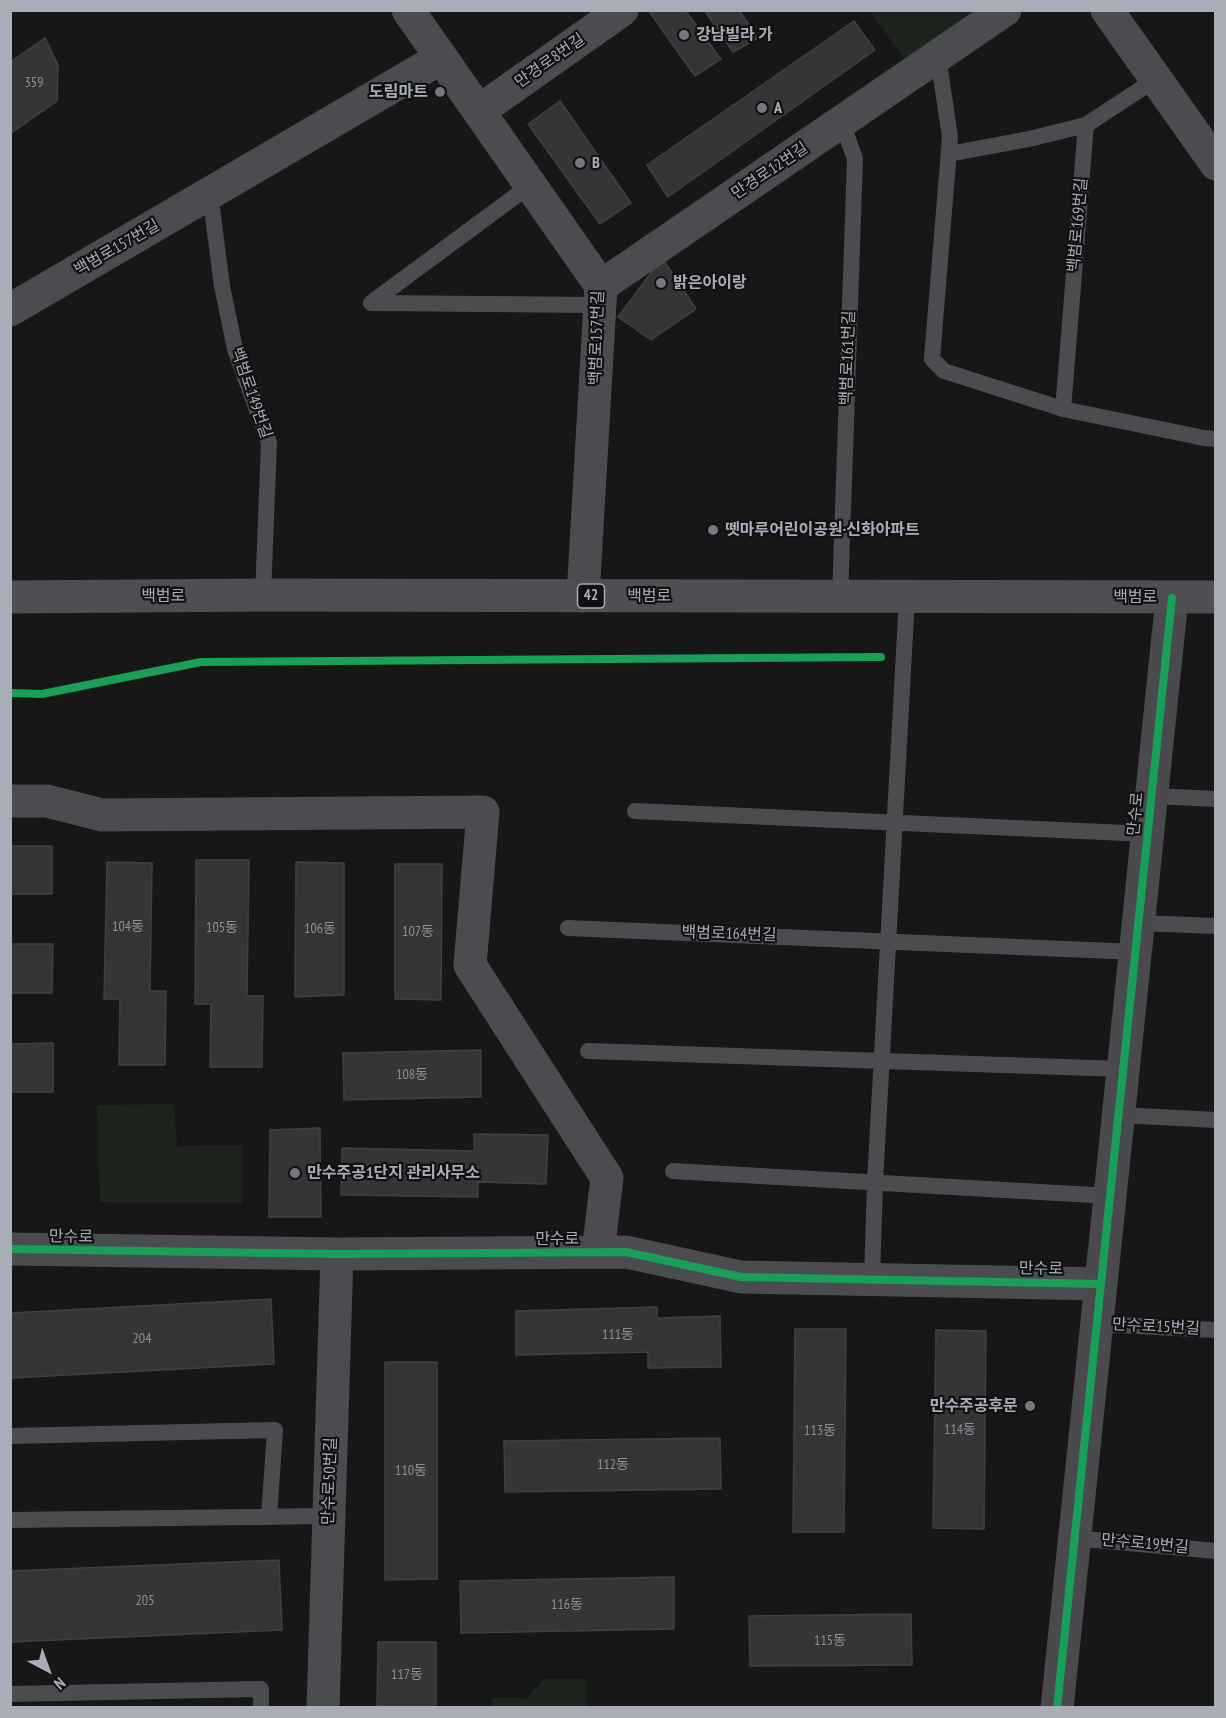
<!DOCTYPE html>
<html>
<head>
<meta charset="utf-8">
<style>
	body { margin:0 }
	#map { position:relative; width:1226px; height:1718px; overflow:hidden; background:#171717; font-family:"PT Sans Narrow",sans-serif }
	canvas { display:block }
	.frame { position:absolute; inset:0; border:12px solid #a8adb8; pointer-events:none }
	.north { position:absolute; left:18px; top:1640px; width:60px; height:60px; -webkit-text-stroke:4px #111113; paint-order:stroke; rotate:139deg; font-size:16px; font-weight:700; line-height:24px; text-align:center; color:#a8adb8 }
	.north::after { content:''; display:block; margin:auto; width:21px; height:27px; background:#a8adb8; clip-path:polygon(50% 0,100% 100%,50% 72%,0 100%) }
</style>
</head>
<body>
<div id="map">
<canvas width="1226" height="1718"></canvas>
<div class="frame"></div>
<div class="north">N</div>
</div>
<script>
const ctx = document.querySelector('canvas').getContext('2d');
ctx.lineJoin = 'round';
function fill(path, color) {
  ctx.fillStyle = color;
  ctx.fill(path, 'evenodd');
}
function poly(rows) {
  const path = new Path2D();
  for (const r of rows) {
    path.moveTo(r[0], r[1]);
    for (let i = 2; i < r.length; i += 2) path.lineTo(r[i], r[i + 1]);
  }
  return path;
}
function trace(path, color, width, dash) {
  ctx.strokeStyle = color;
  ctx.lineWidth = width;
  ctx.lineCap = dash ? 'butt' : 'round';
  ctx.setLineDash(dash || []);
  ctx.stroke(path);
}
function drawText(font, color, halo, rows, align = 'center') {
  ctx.font = font + ' "PT Sans Narrow","Noto Sans KR",sans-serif';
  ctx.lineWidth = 4.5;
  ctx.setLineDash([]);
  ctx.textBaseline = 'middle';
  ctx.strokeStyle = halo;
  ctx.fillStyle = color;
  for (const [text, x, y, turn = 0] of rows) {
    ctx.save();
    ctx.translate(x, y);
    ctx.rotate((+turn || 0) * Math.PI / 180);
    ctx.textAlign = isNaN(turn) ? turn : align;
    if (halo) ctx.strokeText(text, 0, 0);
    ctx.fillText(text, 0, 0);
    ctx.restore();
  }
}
const green = poly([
	[870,11,986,11,907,63],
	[174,1104,177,1146,242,1145,242,1203,100,1202,97,1105],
	[544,1679,587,1679,587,1707,492,1707,492,1698,526,1698]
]);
const building = poly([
	[648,10,685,10,721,59,695,76,648,10],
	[704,10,739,10,758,38,733,52,704,10],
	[854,21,875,50,668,197,647,165,854,21],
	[45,38,58,65,57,101,10,134,10,62,45,38],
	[560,101,631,203,600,224,528,124,560,101],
	[662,258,696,309,651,340,618,317,662,258],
	[10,846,52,846,52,894,10,894,10,846],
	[196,860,249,860,247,996,263,996,262,1067,210,1067,211,1004,195,1004,196,860],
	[107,862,152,863,150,991,166,991,165,1065,119,1065,120,999,104,999,107,862],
	[296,862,344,863,344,995,295,997,296,862],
	[395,864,442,864,441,1000,395,999,395,864],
	[10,944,53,944,52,993,10,993,10,944],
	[53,1043,53,1092,10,1092,10,1044,53,1043],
	[481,1050,481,1097,344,1100,343,1053,481,1050],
	[320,1128,321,1217,269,1217,270,1130,320,1128],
	[474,1134,548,1135,546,1184,478,1182,478,1197,341,1195,342,1148,474,1151,474,1134],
	[271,1299,274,1364,10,1378,10,1313,271,1299],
	[657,1307,657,1318,720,1316,721,1367,648,1368,648,1352,516,1355,516,1311,657,1307],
	[795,1329,846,1329,844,1532,793,1532,795,1329],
	[936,1330,986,1331,984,1529,933,1528,936,1330],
	[385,1362,437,1362,437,1579,385,1580,385,1362],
	[720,1438,721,1489,505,1492,504,1441,720,1438],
	[279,1560,282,1630,10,1642,10,1571,279,1560],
	[674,1577,674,1629,461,1633,460,1581,674,1577],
	[911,1614,912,1665,750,1666,749,1616,911,1614],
	[378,1642,436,1642,436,1708,377,1708,378,1642]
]);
const lane = poly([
	[938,56,950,137,932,359,944,371,1063,409,1204,438,1216,439],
	[949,154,1029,139,1086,125],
	[526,178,525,189,371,303,600,305],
	[210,193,222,286,235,349,269,443,263,595],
	[1063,409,1086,125,1156,79],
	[840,597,855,159,842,122],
	[1152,796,1216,799],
	[635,811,1148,834],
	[1138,923,1216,926],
	[568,928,1136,952],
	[588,1051,1123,1069],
	[1119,1115,1216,1120],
	[673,1171,1110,1196],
	[872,1279,875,1182,907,597],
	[1097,1324,1216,1330],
	[10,1436,275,1430,269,1517],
	[10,1520,329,1516],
	[1074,1538,1216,1551],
	[10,1694,261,1689,261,1708]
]);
const street = poly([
	[408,10,601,286,583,596],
	[1107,10,1216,164],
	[479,111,622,10],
	[601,286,1005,10],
	[10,310,441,58],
	[10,801,47,801,102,815,483,812,470,965,607,1178,598,1252],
	[10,1249,337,1254,626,1252,741,1277,1101,1284],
	[323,1708,337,1254]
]);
const secondary = poly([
	[1057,1708,1172,598]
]);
const primary = poly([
	[10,597,263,595,1216,597]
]);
const cycleway = poly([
	[10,693,42,694,201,662,881,657],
	[10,1249,337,1254,626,1252,741,1277,1101,1284],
	[1057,1708,1172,598]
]);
const markers = [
	[684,35,6,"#757880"],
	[440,92,6,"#757880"],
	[762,108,6,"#757880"],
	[580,163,6,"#757880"],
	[661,283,6,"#757880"],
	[713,530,6,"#757880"],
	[295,1173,6,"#757880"],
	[1030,1406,6,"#757880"]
];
const numberNames = [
	["359",34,83],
	["104동",128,927],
	["105동",222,928],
	["106동",320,929],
	["107동",418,932],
	["108동",412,1075],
	["111동",618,1335],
	["204",142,1339],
	["114동",960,1430],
	["113동",820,1431],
	["112동",613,1465],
	["110동",411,1471],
	["205",145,1601],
	["116동",567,1605],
	["115동",830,1641],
	["117동",407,1675]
];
const shields = [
	[591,596,27]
];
const shieldNames = [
	["42",591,596]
];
const poiNames = [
	["강남빌라 가",696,35],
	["도림마트",428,92,"right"],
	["A",774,108],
	["B",592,163],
	["밝은아이랑",673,283],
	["뗏마루어린이공원·신화아파트",725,530],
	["만수주공1단지 관리사무소",307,1173],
	["만수주공후문",1018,1406,"right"]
];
const streetNames = [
	["만경로8번길",550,61,-35],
	["만경로12번길",770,171,-34],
	["백범로169번길",1078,225,-85],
	["백범로157번길",117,248,-30],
	["백범로157번길",597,338,-88],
	["백범로161번길",848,358,-88],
	["백범로149번길",251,393,71],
	["백범로",163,596],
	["백범로",649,596],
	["백범로",1135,597],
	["만수로",1136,814,-84],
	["백범로164번길",729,934,2],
	["만수로",71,1237,1],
	["만수로",557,1239],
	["만수로",1041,1269,1],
	["만수로15번길",1156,1327,3],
	["만수로50번길",330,1481,-88],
	["만수로19번길",1145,1544,5]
];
fill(green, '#1d241e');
fill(building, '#353536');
trace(building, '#3f4043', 1.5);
trace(lane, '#4b4c50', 16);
trace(street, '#4b4c50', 33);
trace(secondary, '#4a4a4e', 33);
trace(primary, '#4d4f52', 33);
trace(cycleway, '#1a9f57', 8);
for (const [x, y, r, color] of markers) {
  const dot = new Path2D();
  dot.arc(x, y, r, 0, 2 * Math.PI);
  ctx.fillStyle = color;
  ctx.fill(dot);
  trace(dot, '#111113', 2);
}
drawText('14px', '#8b8f98', null, numberNames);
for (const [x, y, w] of shields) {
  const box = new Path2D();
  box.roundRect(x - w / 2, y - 12, w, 24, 4.5);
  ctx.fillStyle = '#111113';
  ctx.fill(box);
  trace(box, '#a8adb8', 1.5);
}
drawText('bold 15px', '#a8adb8', null, shieldNames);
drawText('bold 16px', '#a8adb8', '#111113', poiNames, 'left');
drawText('16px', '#a8adb8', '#111113', streetNames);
</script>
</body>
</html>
